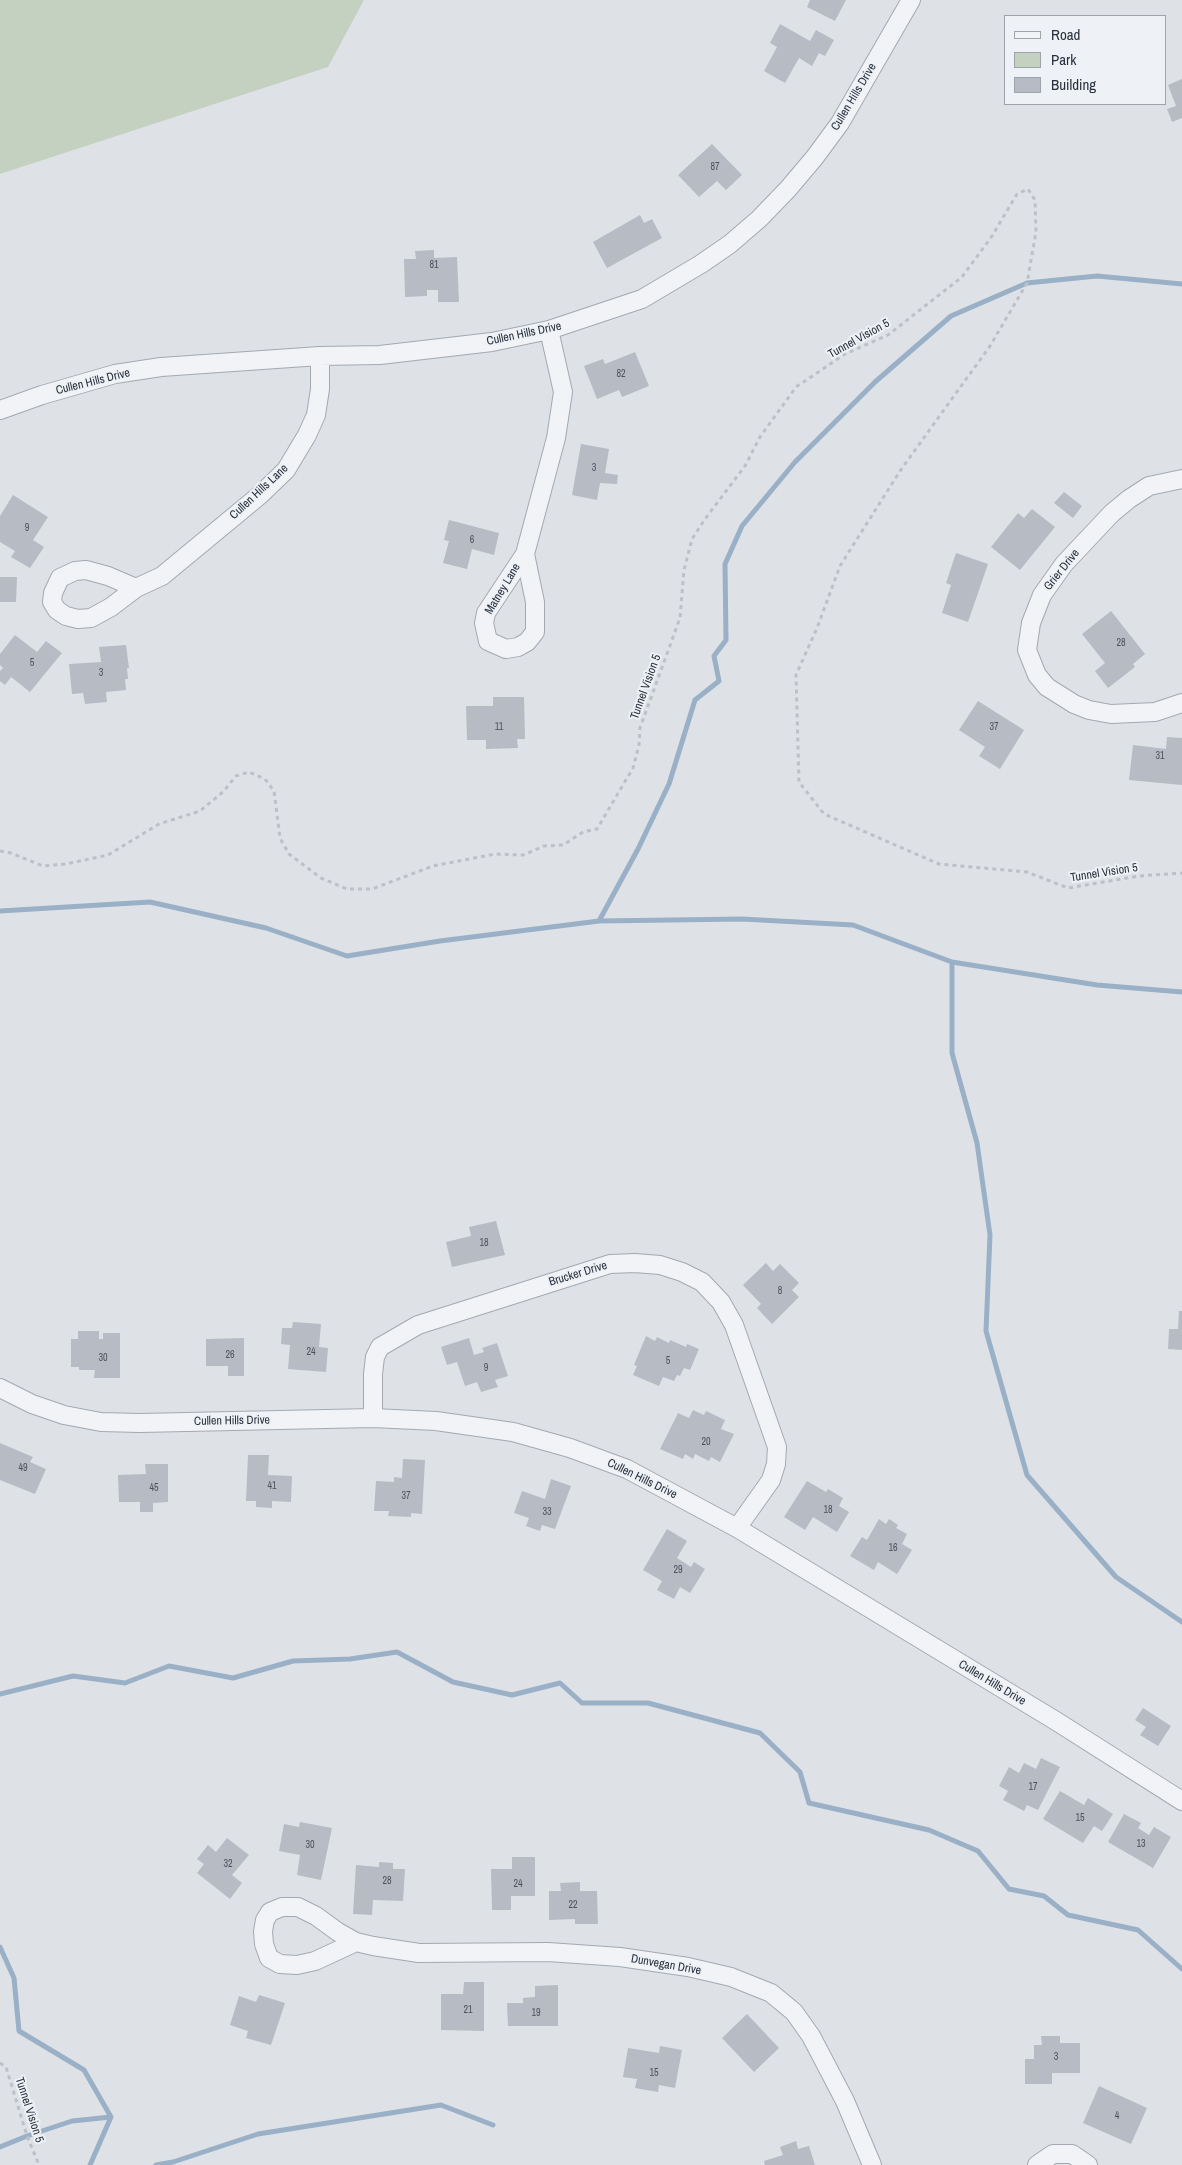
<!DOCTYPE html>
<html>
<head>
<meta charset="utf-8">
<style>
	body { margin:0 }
	#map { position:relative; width:1182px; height:2165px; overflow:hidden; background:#dee2e7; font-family:"Archivo Narrow",sans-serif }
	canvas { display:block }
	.legend { position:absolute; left:1004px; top:15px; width:162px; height:90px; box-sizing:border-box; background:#eef1f5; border:1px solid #9fa4ab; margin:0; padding:6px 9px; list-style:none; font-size:15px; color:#28303d }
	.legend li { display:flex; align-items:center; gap:10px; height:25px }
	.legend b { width:25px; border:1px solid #9fa4ab }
</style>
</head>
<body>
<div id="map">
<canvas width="1182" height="2165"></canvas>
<ul class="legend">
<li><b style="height:6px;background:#f1f3f6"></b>Road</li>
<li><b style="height:14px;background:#c4d1c0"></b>Park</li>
<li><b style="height:14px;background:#b6bbc4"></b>Building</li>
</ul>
</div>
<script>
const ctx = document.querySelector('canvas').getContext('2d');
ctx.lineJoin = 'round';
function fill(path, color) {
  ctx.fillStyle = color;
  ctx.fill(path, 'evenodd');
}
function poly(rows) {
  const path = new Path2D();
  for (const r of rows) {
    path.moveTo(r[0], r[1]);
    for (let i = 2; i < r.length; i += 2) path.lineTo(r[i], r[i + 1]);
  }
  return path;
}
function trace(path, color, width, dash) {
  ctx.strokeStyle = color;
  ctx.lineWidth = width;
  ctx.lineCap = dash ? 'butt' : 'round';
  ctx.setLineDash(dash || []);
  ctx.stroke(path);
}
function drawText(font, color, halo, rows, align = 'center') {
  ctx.font = font + ' "Archivo Narrow",sans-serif';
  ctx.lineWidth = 4;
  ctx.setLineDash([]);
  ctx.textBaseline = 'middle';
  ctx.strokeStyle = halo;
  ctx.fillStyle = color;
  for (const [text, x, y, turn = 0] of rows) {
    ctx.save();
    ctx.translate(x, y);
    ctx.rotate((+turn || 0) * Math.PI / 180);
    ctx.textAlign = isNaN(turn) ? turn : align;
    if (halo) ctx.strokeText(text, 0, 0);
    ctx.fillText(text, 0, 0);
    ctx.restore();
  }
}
const green = poly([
	[0,0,364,0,328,67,0,174]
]);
const stream = poly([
	[0,911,150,902,266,928,347,956,440,941,599,921,742,919,853,925,952,962,1097,985,1182,992],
	[599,921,638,849,669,784,695,700,719,681,714,656,726,640,725,564,742,526,795,462,875,382,951,316,1027,283,1097,276,1182,284],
	[952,962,952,1053,977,1143,990,1235,986,1331,1027,1475,1116,1577,1182,1622],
	[0,1694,73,1676,125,1683,169,1666,233,1678,293,1661,350,1659,397,1652,453,1682,512,1695,560,1683,582,1703,648,1703,760,1733,800,1772,809,1803,929,1830,978,1851,1009,1889,1044,1896,1068,1915,1138,1930,1182,1969],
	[0,1947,14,1978,19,2031,84,2070,111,2117,90,2165],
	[0,2147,27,2136,72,2121,111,2117],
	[156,2165,173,2162,258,2134,441,2105,493,2125]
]);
const building = poly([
	[810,0,846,0,835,21,807,7],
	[780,24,810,41,816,30,834,40,825,56,819,53,812,66,799,58,785,83,764,71,777,47,770,43],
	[1182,79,1182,118,1172,122,1167,109,1176,106,1168,85],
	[712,144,742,175,726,190,717,181,699,197,678,175],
	[640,215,644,223,652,219,662,238,607,268,593,242],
	[434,250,434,258,457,257,459,302,438,302,438,290,427,290,427,296,405,297,404,259,416,259,415,251],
	[635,352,649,386,622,397,619,390,597,399,584,366,603,359,605,364],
	[581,444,609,449,605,473,618,475,617,484,600,483,597,500,572,495],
	[1064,492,1082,506,1073,518,1054,503],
	[13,495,48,517,33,540,44,547,30,568,11,557,15,551,0,542,0,516],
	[1032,509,1055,527,1020,570,991,547,1018,513,1024,518],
	[449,520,499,533,494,555,472,549,467,569,443,563,449,541,444,540],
	[956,553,988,564,968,622,942,613,951,585,946,583],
	[0,577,17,577,16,602,0,602],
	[1111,611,1145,654,1133,664,1135,667,1108,688,1095,671,1105,663,1082,634],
	[15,635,37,652,46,641,62,653,30,692,11,677,5,685,0,681,0,671,3,668,0,665,0,654],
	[126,645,129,668,127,668,128,679,125,679,126,690,106,692,107,702,85,704,83,693,72,694,69,664,101,662,99,647],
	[493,697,524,697,525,739,517,739,518,748,486,749,486,740,467,740,466,706,493,706],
	[978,701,1024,730,1000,769,979,756,985,747,959,730],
	[1167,737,1182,738,1182,785,1129,780,1133,745,1166,749],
	[496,1221,505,1255,452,1267,446,1242,471,1236,469,1227],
	[766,1263,773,1271,780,1264,799,1283,792,1290,799,1297,772,1324,757,1308,761,1304,743,1285],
	[1179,1311,1182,1311,1182,1350,1168,1349,1169,1329,1178,1329],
	[293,1322,321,1324,319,1347,328,1348,326,1372,288,1369,290,1345,281,1344,282,1328,292,1328],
	[78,1331,99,1331,99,1339,103,1339,103,1333,120,1333,120,1378,94,1378,95,1370,79,1370,79,1367,71,1367,71,1339,78,1339],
	[646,1336,655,1341,657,1337,669,1343,670,1340,686,1347,687,1344,699,1349,690,1370,684,1368,680,1376,677,1375,674,1381,663,1377,659,1386,633,1375,637,1366,634,1365],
	[244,1338,244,1376,228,1376,228,1366,206,1366,206,1339],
	[469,1338,474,1355,484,1352,482,1348,497,1343,508,1376,495,1380,498,1387,481,1392,477,1382,465,1386,457,1362,447,1365,441,1347],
	[693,1410,704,1415,706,1411,725,1420,721,1429,734,1434,720,1462,711,1457,709,1461,695,1454,693,1459,685,1454,683,1459,660,1449,678,1413,689,1418],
	[0,1443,33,1457,30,1462,46,1469,35,1494,0,1480],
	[248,1455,269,1455,268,1475,292,1476,291,1502,272,1501,272,1508,256,1507,256,1501,246,1501],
	[403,1459,425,1460,422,1514,411,1513,411,1517,388,1516,389,1511,374,1511,376,1481,394,1482,394,1477,402,1478],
	[145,1464,168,1464,168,1502,153,1503,153,1512,140,1512,140,1502,119,1502,118,1475,146,1474],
	[551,1479,571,1486,555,1529,542,1525,540,1531,526,1526,529,1518,514,1513,522,1491,545,1499],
	[807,1481,826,1492,828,1489,843,1498,839,1506,849,1512,837,1532,813,1517,805,1530,784,1517],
	[879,1519,886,1524,889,1519,898,1525,896,1528,907,1534,902,1544,912,1550,897,1574,878,1562,874,1570,850,1556,862,1537,867,1540],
	[667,1529,687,1541,677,1558,691,1567,694,1562,705,1569,690,1593,680,1587,674,1599,657,1590,662,1581,643,1570],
	[1143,1708,1171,1726,1158,1746,1140,1735,1146,1727,1135,1720],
	[1041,1758,1060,1767,1038,1810,1027,1805,1024,1811,1003,1800,1008,1791,999,1786,1009,1767,1019,1773,1024,1763,1036,1769],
	[1060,1791,1084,1805,1088,1798,1113,1814,1102,1831,1094,1826,1083,1843,1043,1819],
	[1124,1814,1141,1823,1138,1828,1149,1835,1154,1827,1171,1837,1153,1868,1108,1842],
	[300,1822,332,1828,321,1880,297,1875,300,1855,279,1851,284,1824,299,1827],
	[227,1838,249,1855,232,1875,242,1883,230,1899,197,1873,204,1864,197,1859,208,1845,216,1852],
	[512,1857,535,1857,535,1896,511,1896,511,1910,492,1910,491,1869,512,1869],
	[379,1862,393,1863,393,1869,405,1869,403,1901,373,1900,372,1915,353,1914,356,1865,379,1867],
	[580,1882,580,1891,597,1891,598,1924,575,1924,575,1919,549,1920,549,1891,561,1891,560,1883],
	[464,1982,484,1982,484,2031,441,2030,441,1994,463,1994],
	[558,1985,558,2026,508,2026,507,2003,523,2003,523,1998,535,1997,535,1986],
	[259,1995,285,2003,271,2045,246,2038,248,2031,230,2025,239,1996,256,2002],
	[747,2014,779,2048,754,2072,722,2038],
	[1041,2036,1060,2036,1060,2043,1080,2043,1080,2073,1052,2073,1052,2084,1025,2084,1025,2059,1034,2059,1034,2045,1042,2045],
	[660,2046,682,2050,675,2088,659,2085,658,2092,635,2088,637,2079,623,2077,628,2048,659,2053],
	[1099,2086,1147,2108,1131,2144,1083,2123],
	[796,2141,798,2149,809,2146,815,2165,765,2165,764,2161,783,2155,780,2147]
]);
const path = poly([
	[0,851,11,853,43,866,66,864,108,855,159,824,200,811,223,792,236,776,249,772,265,779,274,791,280,838,289,854,321,878,347,889,372,889,433,866,495,854,523,855,544,846,563,845,583,832,597,829,633,768,639,745,640,728,680,618,684,570,692,539,705,519,745,466,760,437,796,387,845,354,888,335,962,277,992,236,1017,194,1028,189,1035,200,1036,232,1027,283,990,346,900,471,840,566,817,628,796,675,799,782,824,814,939,864,1027,872,1068,888,1139,876,1182,873],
	[0,2063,6,2067,27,2136,39,2165]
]);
const minor = poly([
	[0,410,42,395,115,374,161,367,320,356,380,355,492,342,549,330,642,299,701,264,730,244,759,219,788,189,815,157,840,123,911,0],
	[1182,479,1149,486,1129,499,1112,513,1064,564,1042,595,1031,623,1027,650,1037,675,1047,687,1074,704,1089,710,1111,714,1155,712,1182,703],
	[525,554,535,602,535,632,527,642,518,647,506,649,488,641,484,623,486,613,525,554,556,438,563,392,549,330],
	[136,588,111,607,91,618,78,619,66,616,57,610,52,602,53,593,60,578,75,571,86,570,108,576,136,588,162,576,260,495,286,470,307,435,316,415,320,389,320,356],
	[0,1388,32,1404,64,1415,101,1422,140,1423,373,1418,436,1421,513,1432,570,1448,627,1469,737,1528,1056,1721,1182,1801],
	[373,1418,373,1374,375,1357,380,1347,418,1325,610,1264,635,1263,660,1265,682,1272,702,1282,721,1302,734,1325,777,1447,776,1464,771,1480,737,1528],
	[356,1942,315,1961,297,1965,280,1964,269,1958,264,1944,263,1931,265,1920,270,1912,282,1907,298,1907,316,1916,338,1932,356,1942,373,1946,419,1953,548,1952,620,1957,688,1967,731,1977,771,1993,794,2012,811,2036,845,2101,872,2165],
	[1037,2165,1053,2154,1072,2154,1088,2165]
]);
const numberNames = [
	["87",715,167],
	["81",434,265],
	["82",621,374],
	["3",594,468],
	["9",27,528],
	["6",472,540],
	["28",1121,643],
	["5",32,663],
	["3",101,673],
	["11",499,727],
	["37",994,727],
	["31",1160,756],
	["18",484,1243],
	["8",780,1291],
	["24",311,1352],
	["26",230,1355],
	["30",103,1358],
	["5",668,1361],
	["9",486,1368],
	["20",706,1442],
	["49",23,1468],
	["41",272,1486],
	["45",154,1488],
	["37",406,1496],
	["18",828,1510],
	["33",547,1512],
	["16",893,1548],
	["29",678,1570],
	["17",1033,1787],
	["15",1080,1818],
	["13",1141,1844],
	["30",310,1845],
	["32",228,1864],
	["28",387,1881],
	["24",518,1884],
	["22",573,1905],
	["21",468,2010],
	["19",536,2013],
	["3",1056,2057],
	["15",654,2073],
	["4",1117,2116]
];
const streetNames = [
	["Cullen Hills Drive",854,97,-59],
	["Cullen Hills Drive",524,334,-12],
	["Tunnel Vision 5",859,339,-29],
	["Cullen Hills Drive",93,382,-14],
	["Cullen Hills Lane",259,492,-43],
	["Grier Drive",1062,570,-51],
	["Matney Lane",503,589,-59],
	["Tunnel Vision 5",646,687,-70],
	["Tunnel Vision 5",1104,873,-9],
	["Brucker Drive",578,1274,-17],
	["Cullen Hills Drive",232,1421,-1],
	["Cullen Hills Drive",642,1479,26],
	["Cullen Hills Drive",992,1683,31],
	["Dunvegan Drive",666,1965,10],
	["Tunnel Vision 5",29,2110,72]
];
fill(green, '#c4d1c0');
trace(stream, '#9ab0c6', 5);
fill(building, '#b6bbc4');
trace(minor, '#a4a9b1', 20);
trace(path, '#bdc0c6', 3, [4, 4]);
trace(minor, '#f1f3f6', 18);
drawText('10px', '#4c535f', null, numberNames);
drawText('12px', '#28303d', '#eef1f5', streetNames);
</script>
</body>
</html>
